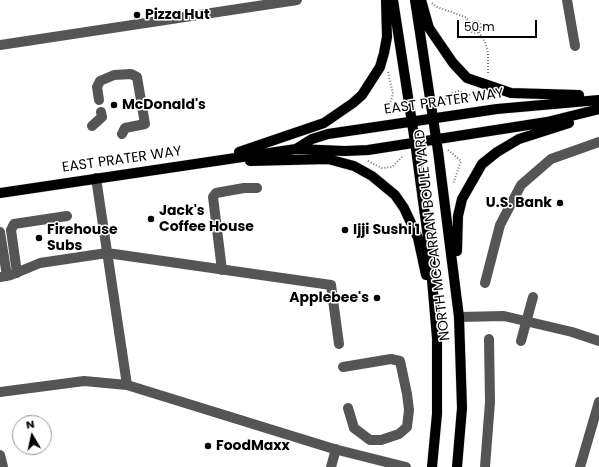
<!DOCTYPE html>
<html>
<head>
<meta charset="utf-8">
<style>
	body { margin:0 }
	#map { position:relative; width:599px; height:467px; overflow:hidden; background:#fff; font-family:Poppins,sans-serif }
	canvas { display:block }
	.north { position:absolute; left:12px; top:415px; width:40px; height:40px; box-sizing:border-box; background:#fff; border:1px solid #999; border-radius:50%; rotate:351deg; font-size:11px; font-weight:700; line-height:16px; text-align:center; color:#000 }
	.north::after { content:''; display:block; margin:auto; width:14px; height:18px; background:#000; clip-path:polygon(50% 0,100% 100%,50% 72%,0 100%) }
	.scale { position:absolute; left:457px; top:20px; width:80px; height:18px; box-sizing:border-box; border:2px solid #000; border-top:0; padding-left:5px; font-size:12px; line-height:14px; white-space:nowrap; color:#000; -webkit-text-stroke:3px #fff; paint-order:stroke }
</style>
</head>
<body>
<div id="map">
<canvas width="599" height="467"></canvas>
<div class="north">N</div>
<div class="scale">50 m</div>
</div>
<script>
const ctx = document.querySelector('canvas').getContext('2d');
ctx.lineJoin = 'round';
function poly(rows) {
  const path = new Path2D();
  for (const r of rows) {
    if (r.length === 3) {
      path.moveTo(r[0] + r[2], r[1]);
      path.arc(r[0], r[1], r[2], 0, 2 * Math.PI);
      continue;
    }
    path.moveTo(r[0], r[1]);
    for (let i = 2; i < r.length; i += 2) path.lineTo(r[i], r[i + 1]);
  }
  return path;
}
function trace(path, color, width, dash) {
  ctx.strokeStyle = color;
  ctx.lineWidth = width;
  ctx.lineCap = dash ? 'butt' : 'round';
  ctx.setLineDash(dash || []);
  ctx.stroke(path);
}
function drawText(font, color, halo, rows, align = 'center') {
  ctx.font = font + ' Poppins,sans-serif';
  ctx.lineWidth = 3;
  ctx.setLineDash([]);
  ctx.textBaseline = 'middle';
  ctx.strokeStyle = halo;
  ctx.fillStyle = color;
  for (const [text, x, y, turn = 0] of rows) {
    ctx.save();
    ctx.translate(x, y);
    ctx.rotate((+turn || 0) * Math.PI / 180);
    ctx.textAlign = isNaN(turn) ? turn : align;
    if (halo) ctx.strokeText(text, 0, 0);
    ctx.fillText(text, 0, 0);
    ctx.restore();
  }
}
const path = poly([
	[432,3,437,7,465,17,471,23],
	[475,27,6],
	[479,32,485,42,488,53,488,74],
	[388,72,393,94,390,104,397,110],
	[441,103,452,93,459,91,469,95,476,92],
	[448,150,461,161,453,184],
	[368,161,382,168,392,167,403,156]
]);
const minor = poly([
	[567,0,575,46],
	[0,45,297,0],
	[99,100,97,87,100,81,114,75,131,74,137,77,145,124,125,128,122,134],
	[92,126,102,117,101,112],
	[0,232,7,276],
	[222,270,213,197,216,193,244,188,257,188],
	[17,273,11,230,14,224,67,216],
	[0,277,11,275,40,263,107,253,331,285,339,344],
	[485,283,500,225,521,185,551,159,599,142],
	[459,317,504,316,572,332,599,341],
	[521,341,533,297],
	[343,367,391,359,400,361,407,394,409,410,407,427,399,434,381,440,370,440,354,428,348,408],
	[127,385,334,449,406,467],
	[0,392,84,381,127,385,96,178],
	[0,455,3,467],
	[331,467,336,449],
	[485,467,490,402,489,339],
	[580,467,599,402]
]);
const major = poly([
	[393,0,415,142,429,245,437,338,437,414,432,467],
	[415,0,438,151,459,317,462,408,457,467],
	[421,0,429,28,453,63,467,78,511,93,579,95],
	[296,149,312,139,328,134,497,109,599,100],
	[239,152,324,123,353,103,362,95,380,67,384,53,387,37,386,0],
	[250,161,328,159,354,166,372,176,395,195,404,208,418,238,426,275],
	[0,193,296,149,345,151,368,150,547,122,599,109],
	[457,251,458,216,462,199,482,164,497,152,519,139,569,123]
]);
const markers = [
	[137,15,4,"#000"],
	[114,105,4,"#000"],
	[560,203,4,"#000"],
	[151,219,4,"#000"],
	[345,230,4,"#000"],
	[39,238,4,"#000"],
	[377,298,4,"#000"],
	[208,446,4,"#000"]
];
const poiNames = [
	["Pizza Hut",145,15],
	["McDonald's",122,105],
	["U.S. Bank",552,203,"right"],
	["Jack's",159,211],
	["Coffee House",159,227],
	["Firehouse",47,230],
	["Subs",47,246],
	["Ijji Sushi 1",353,230],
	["Applebee's",369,298,"right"],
	["FoodMaxx",216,446]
];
const streetNames = [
	["EAST PRATER WAY",444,102,-8],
	["EAST PRATER WAY",122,160,-8],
	["NORTH MCCARRAN BOULEVARD",433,235,-97]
];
trace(major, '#dbdbdb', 11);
trace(path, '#777', 2, [1, 2]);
trace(minor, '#555', 10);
trace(major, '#000', 10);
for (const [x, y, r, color] of markers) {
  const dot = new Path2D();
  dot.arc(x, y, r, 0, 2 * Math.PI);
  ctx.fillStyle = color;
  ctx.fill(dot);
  trace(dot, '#fff', 1.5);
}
drawText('bold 14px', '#000', '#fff', poiNames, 'left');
drawText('14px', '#000', '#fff', streetNames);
</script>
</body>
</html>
